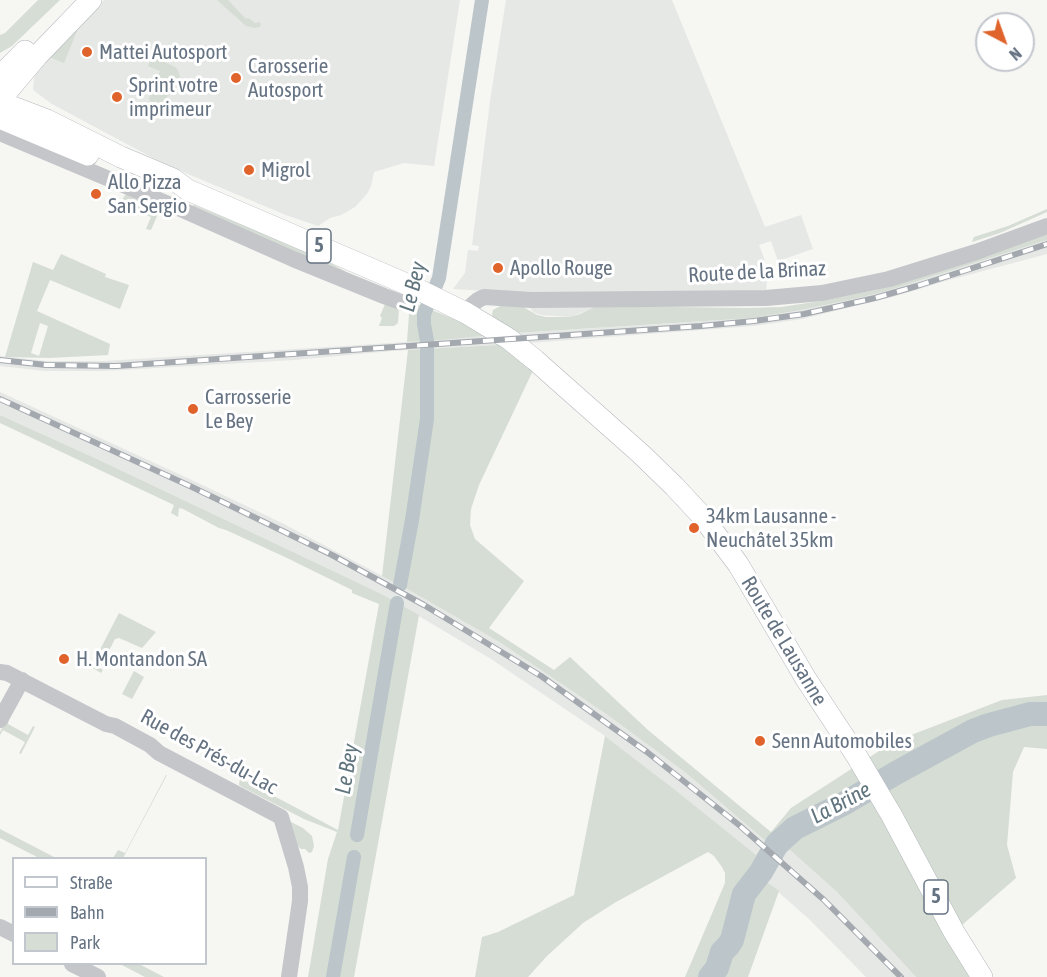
<!DOCTYPE html>
<html>
<head>
<meta charset="utf-8">
<style>
	body { margin:0 }
	#map { position:relative; width:1047px; height:977px; overflow:hidden; background:#f6f6f3; font-family:"Asap Condensed",sans-serif }
	canvas { display:block }
	.legend { position:absolute; left:12px; top:857px; width:195px; height:108px; box-sizing:border-box; background:#fff; border:2px solid #c2c7cd; margin:0; padding:8px 10px; list-style:none; font-size:18px; color:#667383 }
	.legend li { display:flex; align-items:center; gap:12px; height:30px }
	.legend b { width:30px; border:2px solid #c2c7cd }
	.north { position:absolute; left:975px; top:12px; width:60px; height:60px; box-sizing:border-box; background:#fff; border:2px solid #c2c7cd; border-radius:50%; rotate:139deg; font-size:16px; font-weight:700; line-height:24px; text-align:center; color:#667383 }
	.north::after { content:''; display:block; margin:auto; width:21px; height:27px; background:#df632a; clip-path:polygon(50% 0,100% 100%,50% 72%,0 100%) }
</style>
</head>
<body>
<div id="map">
<canvas width="1047" height="977"></canvas>
<ul class="legend">
<li><b style="height:8px;background:#fff"></b>Straße</li>
<li><b style="height:8px;background:#a4a9af"></b>Bahn</li>
<li><b style="height:16px;background:#d6ddd4"></b>Park</li>
</ul>
<div class="north">N</div>
</div>
<script>
const ctx = document.querySelector('canvas').getContext('2d');
ctx.lineJoin = 'round';
function fill(path, color) {
  ctx.fillStyle = color;
  ctx.fill(path, 'evenodd');
}
function poly(rows) {
  const path = new Path2D();
  for (const r of rows) {
    path.moveTo(r[0], r[1]);
    for (let i = 2; i < r.length; i += 2) path.lineTo(r[i], r[i + 1]);
  }
  return path;
}
function trace(path, color, width, dash) {
  ctx.strokeStyle = color;
  ctx.lineWidth = width;
  ctx.lineCap = dash ? 'butt' : 'round';
  ctx.setLineDash(dash || []);
  ctx.stroke(path);
}
function drawText(font, color, halo, rows, align = 'center') {
  ctx.font = font + ' "Asap Condensed",sans-serif';
  ctx.lineWidth = 6;
  ctx.setLineDash([]);
  ctx.textBaseline = 'middle';
  ctx.strokeStyle = halo;
  ctx.fillStyle = color;
  for (const [text, x, y, turn = 0] of rows) {
    ctx.save();
    ctx.translate(x, y);
    ctx.rotate((+turn || 0) * Math.PI / 180);
    ctx.textAlign = isNaN(turn) ? turn : align;
    if (halo) ctx.strokeText(text, 0, 0);
    ctx.fillText(text, 0, 0);
    ctx.restore();
  }
}
const built = poly([
	[104,0,460,0,434,166,404,163,374,172,371,186,367,194,355,207,341,215,330,218,318,226,286,215,164,164,52,104,33,90,34,78,42,63],
	[506,0,672,0,765,227,801,215,813,249,778,261,771,241,759,245,764,258,767,274,766,298,605,299,592,308,571,317,541,315,533,312,520,293,453,289,465,273,468,250,478,251,479,246,472,245,491,94],
	[1047,240,1047,254,949,280,892,297,802,319,754,326,515,344,392,351,294,360,105,371,45,371,0,366,0,356,46,361,105,361,407,342,516,333,753,318,801,310,859,298,890,290],
	[0,392,196,482,282,523,409,590,501,643,609,716,686,773,767,841,756,856,674,789,605,736,491,659,397,603,272,542,97,459,0,415],
	[790,850,837,892,916,977,866,977,809,919,768,883,771,870,783,855]
]);
const green = poly([
	[38,0,60,0,12,46,0,53,0,35,5,33],
	[217,0,228,0,246,19,248,18,255,23,260,22,261,26,255,28,246,26],
	[79,26,64,63,47,56],
	[152,56,175,67,178,70,180,77,180,83,154,111,149,98,160,71,148,66],
	[126,194,160,209,151,230,146,229,151,217,119,204],
	[193,205,194,205,313,254,345,271,346,274,192,207],
	[1047,209,1047,212,1000,233,972,242,974,237,1008,226],
	[1047,234,1047,240,890,290,859,298,801,310,753,318,515,333,493,318,492,314,493,310,502,305,520,305,537,315,546,317,570,317,580,314,596,306,747,308,781,307,821,301,875,290],
	[61,254,106,274,105,277,129,285,120,309,50,280,37,311,110,344,108,355,50,358,5,357,33,262,53,270],
	[40,323,48,326,39,356,31,353],
	[410,300,424,308,422,315,421,324,423,341,407,342],
	[385,304,399,308,398,323,394,326,379,326,382,318,380,316],
	[429,309,457,320,484,336,429,341,426,318],
	[515,344,537,362,479,485,471,509,470,525,475,539,524,581,489,628,554,670,570,657,648,730,771,832,791,808,893,742,1002,700,1047,695,1047,749,1024,747,1013,772,1007,845,1016,878,954,932,982,977,916,977,837,892,790,850,783,855,771,870,768,883,779,891,748,977,685,977,725,883,725,873,722,867,714,856,708,852,616,902,583,923,547,956,528,977,475,977,482,937,498,932,574,895,605,736,674,789,756,855,766,841,686,773,609,716,501,643,409,590,382,576,408,350],
	[0,415,97,459,272,542,381,594,419,615,354,977,308,977,328,859,337,832,304,819,242,787,239,785,240,778,338,830,379,604,352,593,352,590,285,557,226,530,219,528,183,509,179,508,178,517,171,513,174,505,0,423],
	[119,613,156,632,142,648,119,638,115,639,100,668,103,670,101,673,91,667],
	[134,671,144,677,132,699,122,694],
	[10,713,8,724,28,735,33,726,35,727,21,754,19,753,25,742,3,730,0,735,0,732],
	[166,775,167,775,123,858,113,858,118,850,125,853],
	[287,820,303,828,312,836,314,846,312,852,309,853,305,849,301,849,293,842],
	[0,829,56,858,39,858,0,838],
	[120,964,139,964,164,977,145,977]
]);
const canal = poly([
	[400,585,412,520,427,419,427,341,424,324,424,314,439,278,482,0],
	[357,835,397,603],
	[333,977,354,857]
]);
const river = poly([
	[710,977,717,968,722,952,728,946,732,940,744,894,761,872,777,844,795,828,845,803,896,773,973,731,989,725,1030,714,1047,714]
]);
const minor = poly([
	[0,133,178,208,293,259,384,296,403,303],
	[466,313,472,305,478,300,484,297,531,300,766,298,822,293,889,279,976,252,1047,226],
	[0,672,7,673,106,724,115,726,150,745,159,753,281,817,296,867,300,887,300,901,289,977],
	[0,720,22,680],
	[0,927,14,934],
	[72,964,98,977]
]);
const major = poly([
	[0,76,25,51],
	[0,100,38,55,91,0],
	[0,102,47,120,121,157,173,179,188,190,411,286,466,313,509,339,535,360,641,454,674,486,701,515,738,564,806,679,856,755,892,816,954,932,982,977],
	[0,118,88,155]
]);
const rail = poly([
	[0,360,46,365,116,366,701,326,754,321,804,314,875,298,917,286,1047,244],
	[0,399,192,487,332,555,424,605,541,676,647,752,739,825,824,900,901,977]
]);
const markers = [
	[87,52,6,"#df632a"],
	[236,78,6,"#df632a"],
	[117,97,6,"#df632a"],
	[249,170,6,"#df632a"],
	[96,194,6,"#df632a"],
	[498,268,6,"#df632a"],
	[193,409,6,"#df632a"],
	[694,528,6,"#df632a"],
	[64,659,6,"#df632a"],
	[760,741,6,"#df632a"]
];
const shields = [
	[319,246,24],
	[936,897,24]
];
const shieldNames = [
	["5",319,246],
	["5",936,897]
];
const poiNames = [
	["Mattei Autosport",99,52],
	["Carosserie",248,66],
	["Autosport",248,90],
	["Sprint votre",129,85],
	["imprimeur",129,109],
	["Migrol",261,170],
	["Allo Pizza",108,182],
	["San Sergio",108,206],
	["Apollo Rouge",510,268],
	["Carrosserie",205,397],
	["Le Bey",205,421],
	["34km Lausanne -",706,516],
	["Neuchâtel 35km",706,540],
	["H. Montandon SA",76,659],
	["Senn Automobiles",772,741]
];
const streetNames = [
	["Route de la Brinaz",757,272,-3],
	["Route de Lausanne",784,641,59],
	["Rue des Prés-du-Lac",209,752,29]
];
const waterNames = [
	["Le Bey",413,287,-76],
	["Le Bey",347,769,-80],
	["La Brine",841,803,-28]
];
fill(built, '#e6e8e6');
fill(green, '#d6ddd4');
trace(canal, '#bbc5ca', 14);
trace(river, '#bbc5ca', 24);
trace(major, '#b4b8bc', 22);
trace(minor, '#c4c6ca', 16);
trace(major, '#fff', 21);
trace(rail, '#a4a9af', 6);
trace(rail, '#fff', 4, [11]);
for (const [x, y, r, color] of markers) {
  const dot = new Path2D();
  dot.arc(x, y, r, 0, 2 * Math.PI);
  ctx.fillStyle = color;
  ctx.fill(dot);
  trace(dot, '#fff', 2);
}
for (const [x, y, w] of shields) {
  const box = new Path2D();
  box.roundRect(x - w / 2, y - 17, w, 34, 4.5);
  ctx.fillStyle = '#fff';
  ctx.fill(box);
  trace(box, '#667383', 1.5);
}
drawText('bold 20px', '#667383', null, shieldNames);
drawText('21px', '#667383', '#fff', poiNames, 'left');
drawText('21px', '#667383', '#fff', streetNames);
drawText('italic 22px', '#61757f', '#fff', waterNames);
</script>
</body>
</html>
